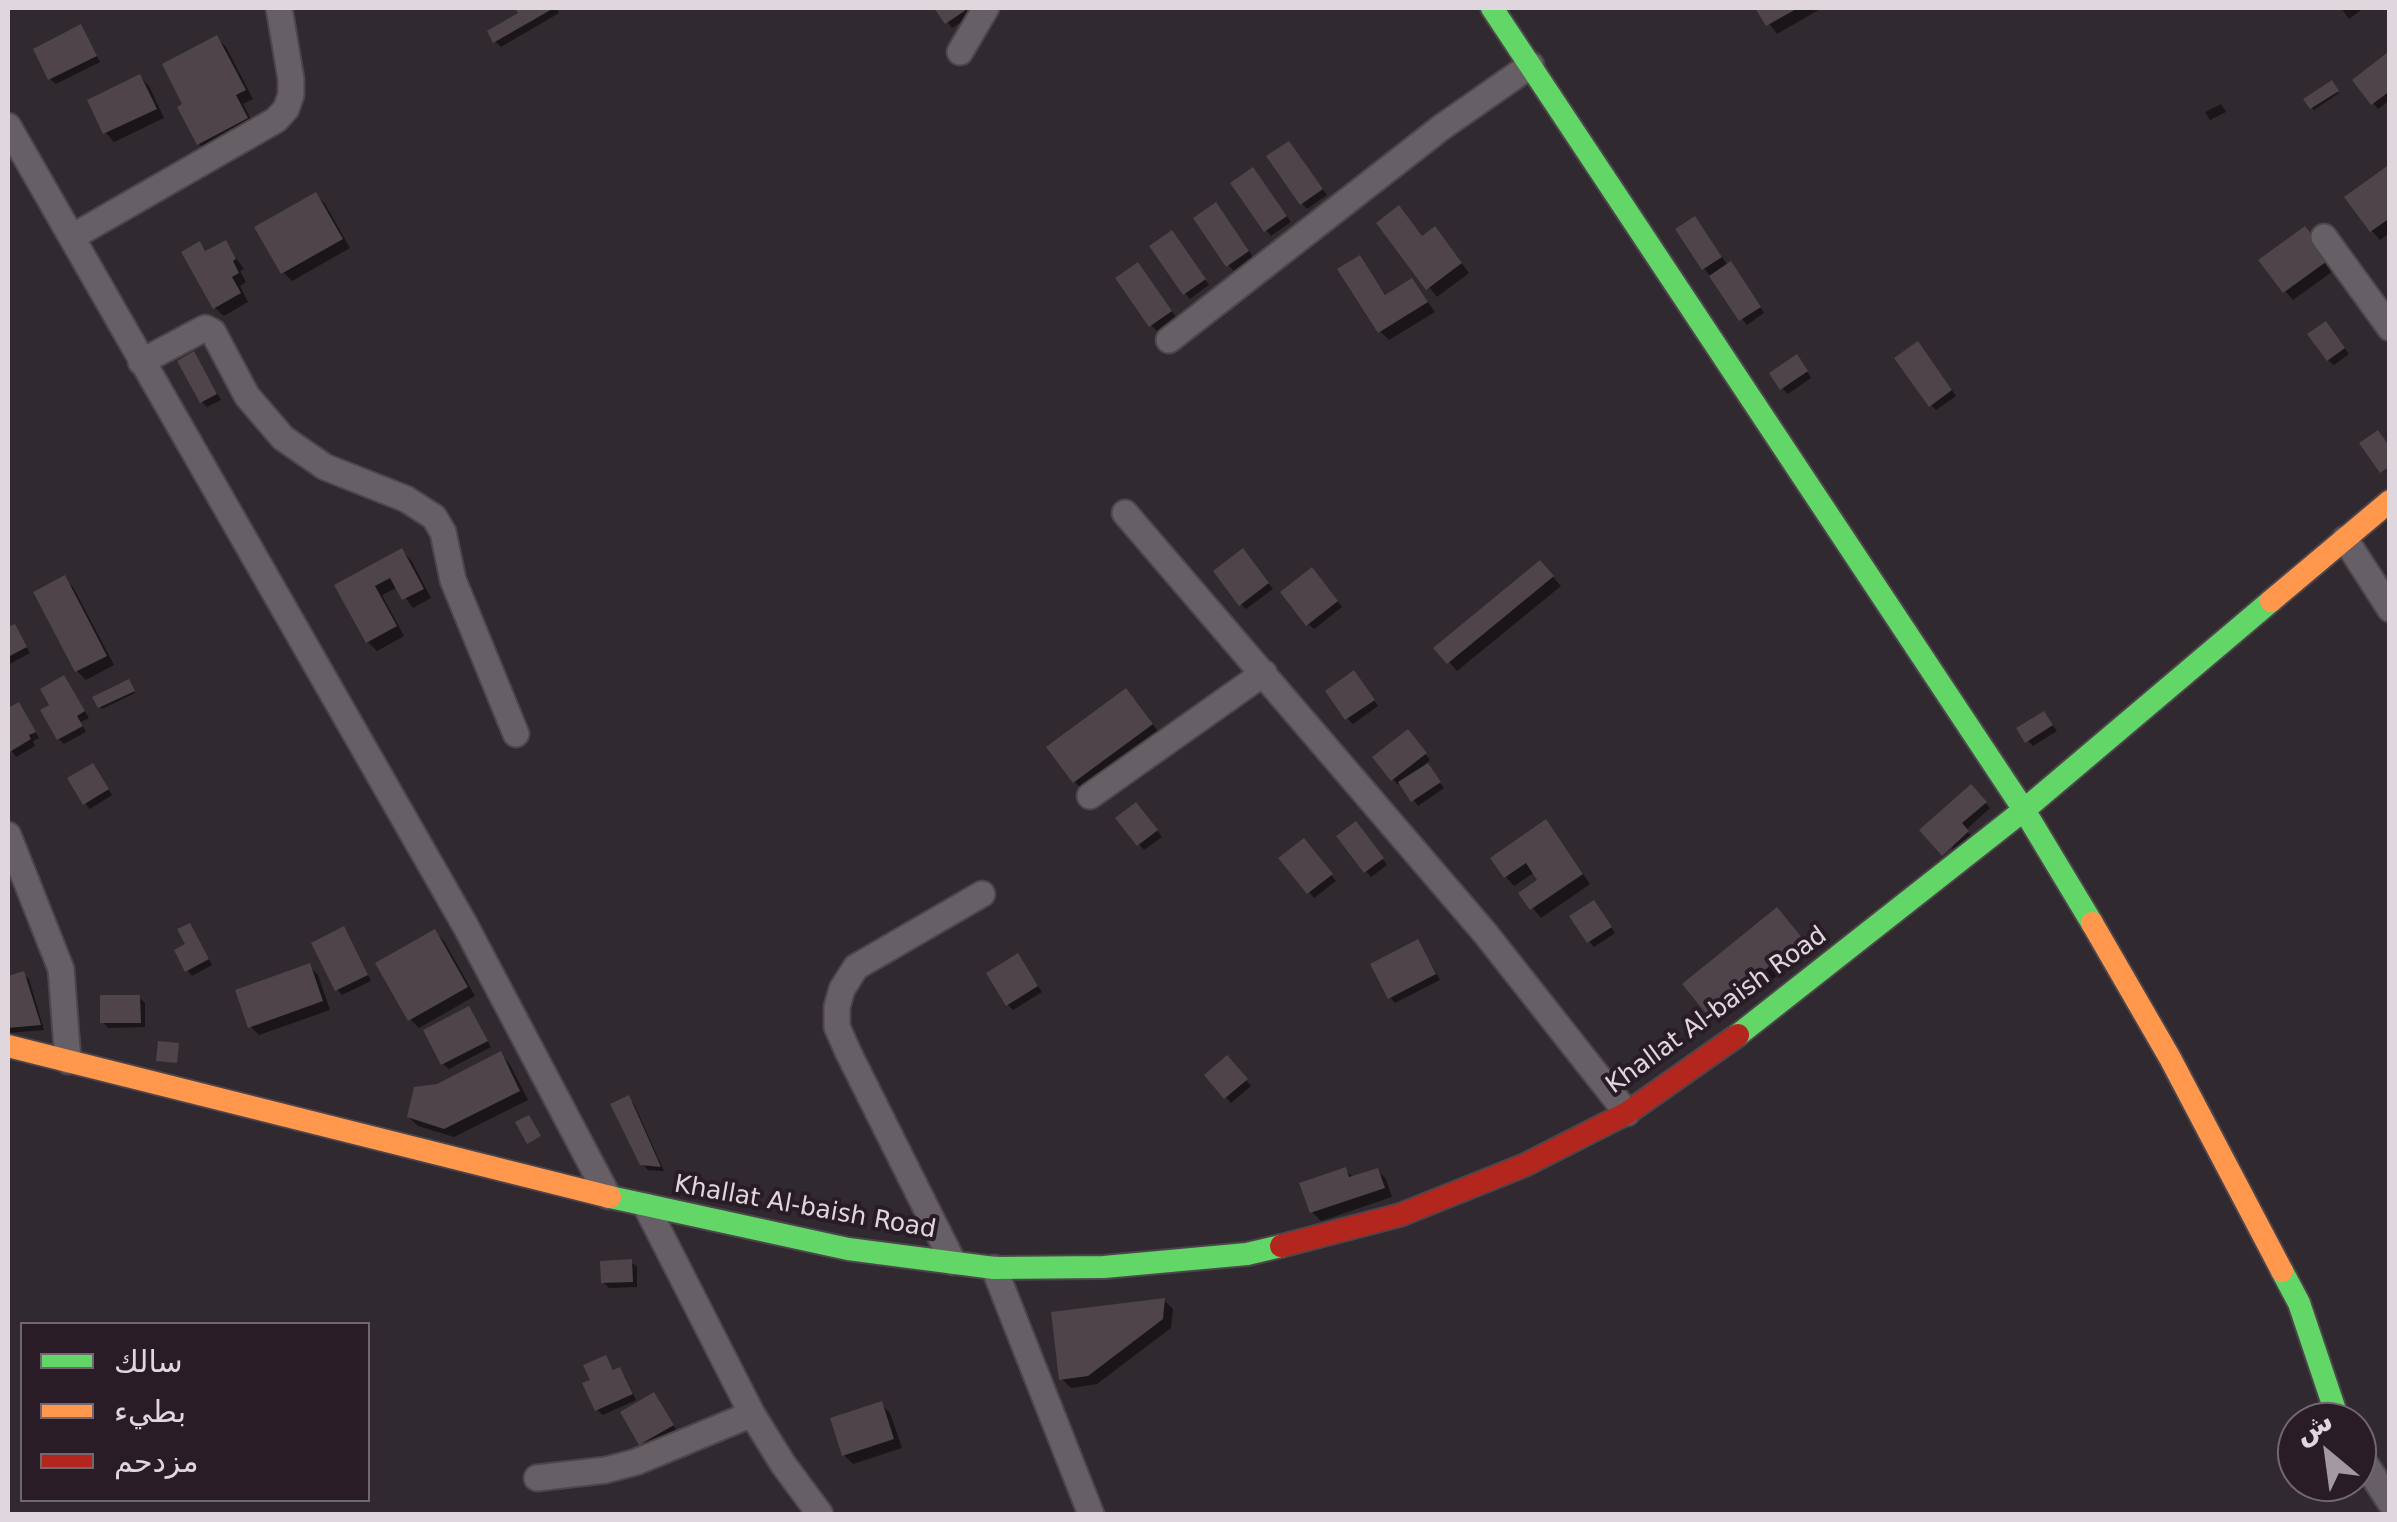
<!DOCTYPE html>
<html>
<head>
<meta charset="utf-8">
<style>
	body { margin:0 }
	#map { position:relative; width:2397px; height:1522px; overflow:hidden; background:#30292f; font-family:"DejaVu Sans",Vazirmatn,sans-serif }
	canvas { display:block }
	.frame { position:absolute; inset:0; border:10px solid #e0d6de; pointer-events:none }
	.legend { position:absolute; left:20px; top:1322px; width:350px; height:180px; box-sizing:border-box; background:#291c27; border:2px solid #726670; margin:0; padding:12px 18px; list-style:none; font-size:30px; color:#e0d6de }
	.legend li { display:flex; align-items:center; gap:20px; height:50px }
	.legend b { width:50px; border:2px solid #726670 }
	.north { position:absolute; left:2277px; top:1402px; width:100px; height:100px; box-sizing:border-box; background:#291c27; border:2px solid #726670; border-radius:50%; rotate:331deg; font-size:28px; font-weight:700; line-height:40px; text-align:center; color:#e0d6de }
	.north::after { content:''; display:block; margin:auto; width:35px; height:45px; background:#a299a1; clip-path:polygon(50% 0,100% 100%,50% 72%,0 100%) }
</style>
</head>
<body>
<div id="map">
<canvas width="2397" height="1522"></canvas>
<div class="frame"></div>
<ul class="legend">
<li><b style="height:12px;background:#63d668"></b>سالك</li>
<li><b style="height:12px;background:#ff974d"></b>بطيء</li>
<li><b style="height:12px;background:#b3261e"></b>مزدحم</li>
</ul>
<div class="north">ش</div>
</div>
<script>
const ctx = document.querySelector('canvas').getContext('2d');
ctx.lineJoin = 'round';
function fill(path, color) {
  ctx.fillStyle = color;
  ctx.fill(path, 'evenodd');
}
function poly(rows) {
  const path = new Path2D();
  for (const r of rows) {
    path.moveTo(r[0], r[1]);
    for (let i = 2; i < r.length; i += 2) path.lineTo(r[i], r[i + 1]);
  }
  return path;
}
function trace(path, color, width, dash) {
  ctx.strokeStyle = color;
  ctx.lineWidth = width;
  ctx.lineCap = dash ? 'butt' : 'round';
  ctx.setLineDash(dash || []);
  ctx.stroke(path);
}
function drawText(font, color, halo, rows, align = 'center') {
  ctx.font = font + ' "DejaVu Sans",sans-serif';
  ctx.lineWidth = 8;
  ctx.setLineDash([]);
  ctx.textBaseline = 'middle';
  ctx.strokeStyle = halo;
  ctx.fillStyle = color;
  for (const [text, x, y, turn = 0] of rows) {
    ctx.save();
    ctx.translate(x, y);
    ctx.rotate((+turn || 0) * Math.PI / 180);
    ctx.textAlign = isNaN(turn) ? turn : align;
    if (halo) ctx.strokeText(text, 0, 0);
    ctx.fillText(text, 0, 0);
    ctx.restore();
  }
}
const shadow = poly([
	[518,8,556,8,559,13,501,47,495,41,522,14],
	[937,8,973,8,976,12,952,28],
	[1758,8,1822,8,1777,34],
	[2341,8,2359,8,2361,10,2349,19],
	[80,27,100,62,56,84,50,79],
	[217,38,226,47,253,99,243,104,255,127,208,153,199,144],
	[2387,55,2390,100,2378,109,2373,103],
	[140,77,149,86,164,118,114,142,106,133,90,101],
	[2332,83,2339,93,2314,110,2306,100],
	[2221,104,2226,112,2210,120,2205,112],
	[1294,149,1327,195,1307,209,1302,203],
	[2390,167,2390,233,2380,240,2372,231],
	[1258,176,1291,222,1271,236,1266,230],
	[316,195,325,204,350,248,292,281,283,272],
	[1221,211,1253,257,1234,271,1228,265],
	[1379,224,1423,238,1443,238,1469,273,1437,297],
	[1700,224,1728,266,1736,270,1764,313,1747,325,1704,268],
	[2305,229,2336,269,2293,300,2285,291],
	[1177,239,1209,285,1190,299,1185,293],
	[225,243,244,269,240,271,246,282,240,286,248,302,224,316,215,308,199,244,208,253],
	[1359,258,1387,297,1412,281,1435,312,1389,340,1380,331],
	[1143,271,1176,317,1157,331,1151,325],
	[2331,330,2349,354,2334,365,2328,360],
	[1923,349,1956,396,1936,410,1931,405],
	[194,354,221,400,207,407,202,402],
	[1802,363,1811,378,1788,394,1782,388],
	[402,551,411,560,431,598,413,608,398,587,382,595,404,636,377,651,368,642,338,586],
	[1248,557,1273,589,1246,609,1241,604],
	[1549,572,1561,586,1457,671,1449,662],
	[1317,576,1342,607,1314,629,1308,624],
	[64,578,73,587,114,665,86,680,77,671],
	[14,627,30,653,8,665,8,630],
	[64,678,89,718,81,722,86,732,64,744,59,739,53,706],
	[1359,679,1378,706,1353,724,1347,718],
	[130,684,135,693,102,709,100,707],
	[1135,700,1160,734,1084,791,1075,782],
	[19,705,39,738,33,741,35,746,16,757,8,746,8,711],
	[2044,714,2057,731,2033,746,2028,741],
	[1413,738,1430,760,1425,764,1444,788,1418,806,1401,782,1398,785,1393,779],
	[93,766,112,795,90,809,85,803],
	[1971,787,1990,808,1966,830,1973,838,1949,859],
	[1142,810,1162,837,1144,850,1139,844],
	[1361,830,1387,865,1371,877,1366,871],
	[1554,832,1590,884,1541,918,1521,894,1541,880,1535,872,1514,886,1506,877],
	[1309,846,1336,881,1314,898,1282,858],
	[1599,908,1615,933,1594,947,1589,941],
	[1786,919,1810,949,1719,1023,1686,984],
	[190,926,212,965,192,976,187,970],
	[344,929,371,981,342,995,337,989],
	[435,932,444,941,475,996,419,1028,410,1019],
	[1418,942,1440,980,1395,1003,1390,997],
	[1018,956,1042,992,1013,1010,1008,1005],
	[309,966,318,975,330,1010,259,1035,250,1026],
	[23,974,29,979,44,1030,8,1033,8,979],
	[139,997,145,1003,145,1027,108,1028,103,1022],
	[469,1009,491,1047,449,1069,443,1064],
	[500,1054,509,1063,528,1100,454,1137,418,1126,409,1117,437,1086],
	[1227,1059,1251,1086,1231,1103,1207,1076],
	[628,1098,634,1104,664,1171,648,1170,642,1164],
	[1345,1170,1354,1178,1377,1170,1386,1179,1392,1197,1321,1221,1312,1212],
	[631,1262,637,1267,637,1287,609,1288,603,1282],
	[1164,1300,1173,1309,1171,1328,1097,1384,1071,1388,1062,1379],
	[606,1358,615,1372,620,1370,625,1376,636,1400,603,1415,597,1410,593,1381],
	[654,1395,677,1431,647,1449,623,1412],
	[881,1404,890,1413,902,1448,853,1464,844,1455]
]);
const building = poly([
	[515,8,554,8,493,43,487,31,518,13],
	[934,8,969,8,945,24],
	[1755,8,1798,8,1766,26],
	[81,24,97,56,48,80,33,49],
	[217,35,246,90,236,95,248,118,197,145,177,107,182,104,162,64],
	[2388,52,2390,91,2371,105,2352,80],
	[140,74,157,109,103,134,87,100],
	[2332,80,2339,91,2310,109,2303,99],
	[1289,141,1323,189,1300,205,1266,156],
	[2390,164,2390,218,2370,232,2344,197],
	[1253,167,1287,216,1264,232,1230,183],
	[316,192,343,239,281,274,254,227],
	[1216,202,1249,251,1226,267,1193,218],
	[1399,205,1422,236,1435,226,1462,263,1426,290,1376,223],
	[1695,216,1722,257,1702,270,1675,229],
	[2305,226,2330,259,2283,293,2258,260],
	[1172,230,1206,279,1183,295,1149,246],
	[226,240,236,259,233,261,239,273,232,277,241,293,213,309,181,252,200,241,205,251],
	[1360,255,1385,295,1412,278,1428,302,1378,333,1337,269],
	[1731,261,1761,307,1739,321,1709,276],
	[1138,262,1172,311,1149,327,1115,278],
	[2326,321,2345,348,2327,361,2307,334],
	[1918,341,1952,390,1929,407,1894,358],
	[194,351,217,394,200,403,177,361],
	[1797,354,1808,371,1780,390,1769,373],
	[2378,430,2390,447,2390,466,2380,473,2359,443],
	[402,548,424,589,402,600,390,578,375,586,397,626,366,643,334,585],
	[1243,548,1269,583,1239,606,1213,571],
	[1540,560,1554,576,1447,664,1433,648],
	[1312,567,1338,601,1306,626,1280,592],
	[65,575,107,656,75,672,33,592],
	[15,624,27,647,8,657,8,627],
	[1354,670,1375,700,1345,720,1325,691],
	[64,675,85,711,77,716,83,726,57,740,40,710,49,705,40,689],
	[129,679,135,691,98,708,92,697],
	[1126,688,1153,724,1073,783,1046,747],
	[19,702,36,732,29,735,31,739,8,753,8,708],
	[2044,711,2053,725,2025,743,2016,728],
	[1408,729,1427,753,1391,781,1372,757],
	[93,763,109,789,83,805,67,778],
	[1428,763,1441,782,1411,802,1398,782],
	[1971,784,1987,802,1962,823,1969,831,1942,856,1919,830],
	[1136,802,1158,830,1137,846,1115,818],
	[1546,819,1583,874,1530,910,1518,893,1537,880,1526,863,1504,878,1490,858],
	[1356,821,1384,858,1364,873,1336,836],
	[1304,838,1333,874,1307,894,1278,858],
	[1594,900,1612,927,1587,943,1569,916],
	[1777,907,1803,939,1708,1016,1682,984],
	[190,923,209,959,185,972,174,950,185,944,177,929],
	[344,926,368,975,335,991,311,943],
	[435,929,468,987,408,1021,375,963],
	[1418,939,1436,974,1388,999,1370,964],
	[1018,953,1038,986,1006,1006,986,973],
	[310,963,323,1001,248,1028,235,990],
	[24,971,41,1025,8,1028,8,976],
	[100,995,140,995,141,1023,100,1023],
	[469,1006,488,1041,441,1065,423,1030],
	[158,1041,179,1043,177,1063,156,1061],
	[501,1051,520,1091,444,1129,407,1117,414,1087,437,1084],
	[1227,1055,1248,1079,1224,1099,1204,1075],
	[629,1095,661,1167,640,1165,610,1104],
	[529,1115,541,1136,527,1144,515,1122],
	[1346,1167,1349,1177,1378,1168,1385,1188,1310,1213,1299,1183],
	[632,1259,633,1282,601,1283,600,1261],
	[1165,1298,1163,1319,1088,1376,1059,1380,1051,1312],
	[606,1355,613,1370,620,1367,633,1394,595,1411,582,1383,590,1380,583,1365],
	[654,1392,674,1425,639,1445,620,1412],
	[882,1401,894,1439,842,1456,830,1418]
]);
const street = poly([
	[960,52,986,8],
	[8,126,465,925,608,1196],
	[72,237,276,120,286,109,291,95,291,79,279,8],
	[2324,237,2390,328],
	[1169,340,1442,127,1531,65],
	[141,362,205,328,213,332,247,396,283,438,325,467,406,499,434,517,443,532,453,580,516,734],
	[1125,513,1485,933,1627,1113],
	[2345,539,2390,609],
	[1090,796,1264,673],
	[8,835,61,969,68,1061],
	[646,1206,752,1414,783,1464,820,1514],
	[953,1262,849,1054,837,1027,837,1007,842,989,856,967,982,894],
	[994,1268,1091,1514],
	[2357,1451,2390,1502],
	[537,1478,606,1470,636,1462,752,1414]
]);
const fast = poly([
	[1492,8,2024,810,2092,923],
	[1738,1035,2024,810,2271,601],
	[610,1197,848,1249,994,1268,1104,1267,1247,1254,1281,1246],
	[2282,1271,2299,1303,2339,1422]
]);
const slow = poly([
	[2271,601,2390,501],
	[2092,923,2170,1058,2282,1271],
	[8,1046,610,1197]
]);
const jam = poly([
	[1281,1246,1400,1215,1525,1165,1627,1113,1738,1035]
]);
const streetNames = [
	["Khallat Al-baish Road",1717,1011,-36],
	["Khallat Al-baish Road",805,1208,10]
];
fill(shadow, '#0007');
fill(building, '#4e4449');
trace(street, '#4c454b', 29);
trace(fast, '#4c454b', 26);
trace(slow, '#4c454b', 26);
trace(jam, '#4c454b', 26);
trace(street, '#665f65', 25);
trace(fast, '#63d668', 22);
trace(slow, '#ff974d', 22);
trace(jam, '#b3261e', 22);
drawText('25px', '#e0d6de', '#291c27', streetNames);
</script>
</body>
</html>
